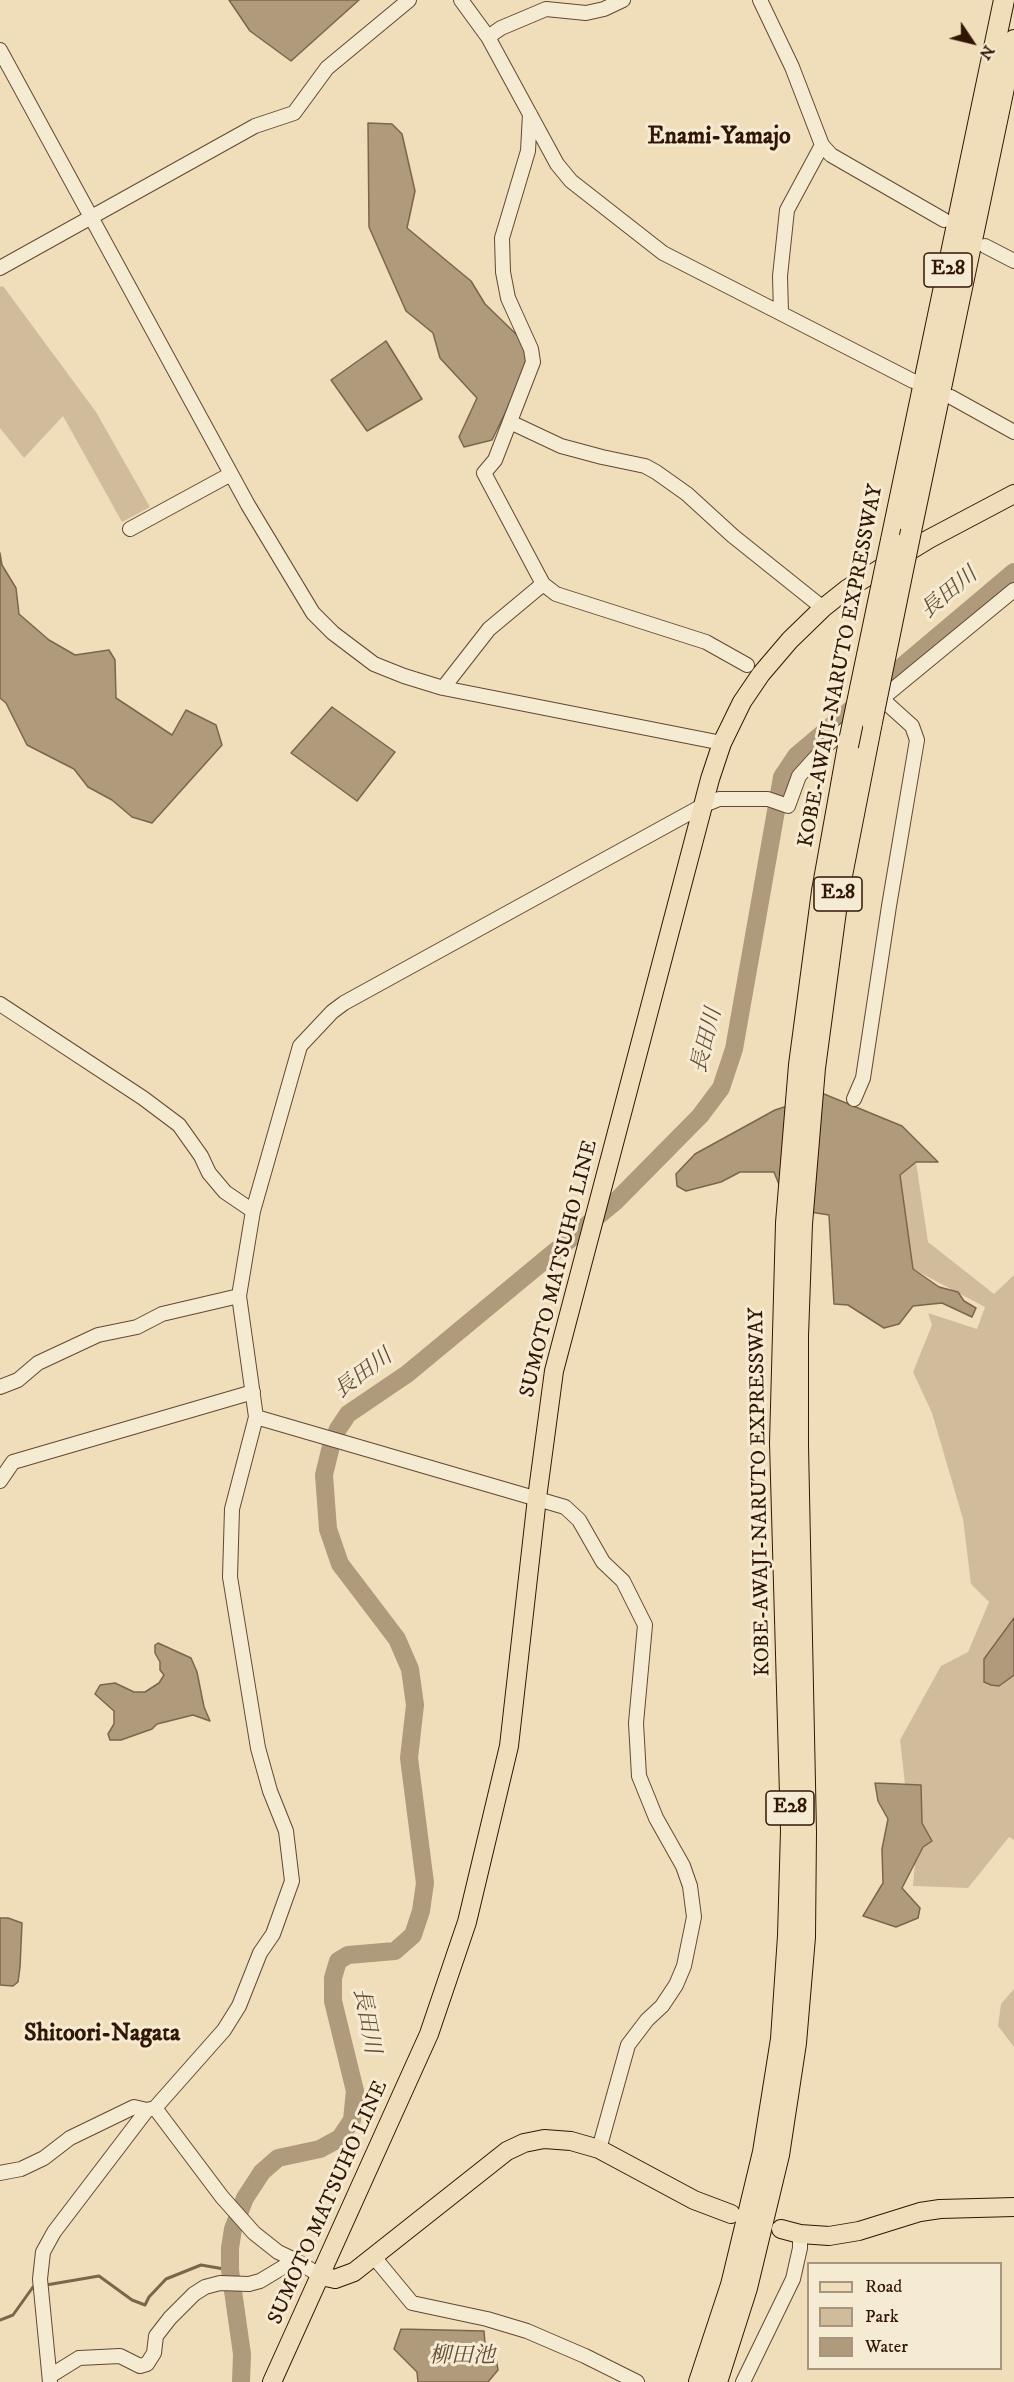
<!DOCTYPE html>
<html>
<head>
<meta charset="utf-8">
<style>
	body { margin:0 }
	#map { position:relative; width:1014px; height:2382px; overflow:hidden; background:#f0deba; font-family:"IM FELL DW Pica",serif }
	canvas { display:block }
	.legend { position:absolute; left:807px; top:2262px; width:195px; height:108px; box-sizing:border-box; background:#f5ead2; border:2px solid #a79580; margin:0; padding:8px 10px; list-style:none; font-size:18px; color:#321605 }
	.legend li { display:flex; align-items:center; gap:12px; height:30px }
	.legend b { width:30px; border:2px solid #a79580 }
	.north { position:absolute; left:942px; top:12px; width:60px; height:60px; -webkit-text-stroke:4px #f5ead2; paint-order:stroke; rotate:125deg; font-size:16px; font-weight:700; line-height:24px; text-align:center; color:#321605 }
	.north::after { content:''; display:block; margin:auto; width:21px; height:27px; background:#321605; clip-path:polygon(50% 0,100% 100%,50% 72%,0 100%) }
</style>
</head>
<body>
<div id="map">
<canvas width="1014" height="2382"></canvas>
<ul class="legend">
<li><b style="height:8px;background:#f0deba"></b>Road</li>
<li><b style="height:16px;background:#d0bc9b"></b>Park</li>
<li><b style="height:16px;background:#af9a7c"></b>Water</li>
</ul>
<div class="north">N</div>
</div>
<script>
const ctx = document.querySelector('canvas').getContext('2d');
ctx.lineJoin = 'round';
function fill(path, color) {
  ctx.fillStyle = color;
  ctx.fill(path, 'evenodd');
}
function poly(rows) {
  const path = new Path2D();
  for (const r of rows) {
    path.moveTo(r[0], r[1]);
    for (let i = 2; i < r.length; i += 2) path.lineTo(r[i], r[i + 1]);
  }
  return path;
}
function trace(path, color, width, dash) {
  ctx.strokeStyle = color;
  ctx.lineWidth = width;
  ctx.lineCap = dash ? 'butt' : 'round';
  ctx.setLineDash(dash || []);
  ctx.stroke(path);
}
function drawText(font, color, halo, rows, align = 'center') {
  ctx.font = font + ' "IM FELL DW Pica","Noto Serif JP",serif';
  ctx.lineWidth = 6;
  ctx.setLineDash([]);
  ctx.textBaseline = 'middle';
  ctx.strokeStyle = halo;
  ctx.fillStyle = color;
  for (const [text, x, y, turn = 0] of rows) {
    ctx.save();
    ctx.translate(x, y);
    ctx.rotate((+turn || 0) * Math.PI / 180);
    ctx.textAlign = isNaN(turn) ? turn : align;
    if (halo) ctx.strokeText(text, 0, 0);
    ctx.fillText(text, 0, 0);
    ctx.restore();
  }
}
const green = poly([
	[3,286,96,412,150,507,122,522,63,416,24,458,0,428,0,287],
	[916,1162,928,1242,994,1294,1014,1275,1014,1618,984,1659,999,1686,1014,1675,1014,1840,1009,1837,968,1888,913,1886,921,1785,905,1784,900,1740,941,1666,968,1652,989,1602,971,1584,963,1519,932,1413,913,1372,932,1325,928,1313,977,1329,985,1307,913,1269,900,1175],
	[1014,1989,1014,2047,998,2026,1001,2004]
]);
const water = poly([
	[229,0,359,0,291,61,250,31,229,0],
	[368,123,392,124,402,134,415,191,407,228,471,281,485,304,519,337,533,356,492,440,464,447,459,437,477,398,440,358,433,333,406,311,369,227,368,123],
	[386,341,422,399,367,431,331,380,386,341],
	[0,553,2,565,16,588,19,614,49,640,75,655,109,650,115,660,116,698,172,735,186,710,216,725,222,745,152,823,132,817,112,800,88,787,74,769,27,745,6,703,0,698,0,553],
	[332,707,395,752,357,801,291,753,332,707],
	[824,1094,902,1126,938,1162,916,1162,900,1175,913,1269,939,1287,958,1292,964,1301,976,1308,972,1317,942,1303,913,1306,899,1324,884,1328,848,1305,834,1304,829,1215,798,1210,782,1192,774,1172,740,1172,721,1182,686,1191,677,1186,676,1174,695,1154,775,1110,824,1094],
	[1014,1618,1014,1675,999,1686,991,1685,984,1682,984,1659,1014,1618],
	[158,1643,191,1658,197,1672,204,1707,210,1721,193,1715,157,1724,152,1729,121,1740,110,1740,108,1734,114,1724,114,1711,95,1694,100,1685,115,1683,134,1692,145,1692,159,1683,164,1675,160,1670,160,1662,155,1653,155,1645,158,1643],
	[875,1783,921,1785,922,1823,932,1841,923,1847,902,1888,920,1908,918,1918,896,1927,863,1916,883,1883,882,1849,888,1819,878,1801,875,1783],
	[0,1918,8,1918,22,1923,20,1967,18,1982,13,1986,0,1985,0,1918],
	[401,2329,484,2331,485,2343,495,2352,498,2370,488,2382,418,2382,417,2372,394,2349,401,2329]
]);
const stream = poly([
	[46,2285,99,2276,132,2300,145,2305,149,2297,166,2279,201,2265,230,2270],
	[0,2320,13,2315,33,2287,36,2286]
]);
const river = poly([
	[241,2382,242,2354,230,2270,230,2248,233,2229,245,2198,262,2172,278,2158,320,2149,340,2138,352,2120,355,2091,333,2001,333,1978,338,1961,348,1955,395,1951,413,1935,421,1911,425,1883,409,1758,415,1705,410,1669,397,1639,340,1564,328,1529,324,1475,331,1446,338,1429,348,1414,407,1374,616,1201,700,1116,721,1088,734,1049,782,777,796,756,1014,572]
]);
const minor = poly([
	[461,0,488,37,557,164,571,181,663,253,913,381],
	[760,0,792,67,822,145,831,155,944,220],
	[488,37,501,28,546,9,586,13,604,9,623,0],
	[0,50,248,505,313,613,333,633,374,664,404,676,443,688,722,743],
	[530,114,528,151,502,238,503,272,508,298,531,349,533,362,495,460,484,473,543,584,556,594,706,642,747,665],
	[985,246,1014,261],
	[0,268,255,126,294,113,327,68,409,0],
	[781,313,780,276,787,210,822,145],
	[951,397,1014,432],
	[510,422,561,446,602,457,645,466,656,472,687,494,733,536,823,608],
	[130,529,231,474],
	[443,688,489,629,543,584],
	[874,705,1014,590],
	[0,1004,143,1098,179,1125,201,1156,209,1173,225,1192,253,1211],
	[854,1099,863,1078,889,906,917,740,912,726,882,699],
	[0,1387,18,1380,38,1363,98,1335,137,1327,162,1314,239,1296],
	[256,1417,565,1507,579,1520,603,1562,623,1581,645,1625,636,1723,639,1776,656,1818,683,1866,690,1886,694,1917,684,1966,676,1985,662,2006,647,2020,628,2045,599,2149],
	[0,1481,13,1462,253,1392],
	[155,2108,222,2197,254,2233,278,2252,295,2260,321,2276],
	[0,2173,21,2169,44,2158,70,2138,134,2107,147,2110,155,2108,224,2030,239,2006,260,1953,273,1934,292,1881,286,1831,270,1791,258,1748,230,1577,232,1509,256,1417,239,1296,253,1211,300,1046,332,1012,344,1003,704,805,719,799,768,799,788,806,799,776,827,745,855,721],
	[374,2257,412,2303,487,2319,527,2331,585,2356,637,2382],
	[50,2376,79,2358,120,2356,140,2366,147,2364,154,2353,156,2336,170,2318,194,2294,205,2287,220,2283,249,2284,260,2281,295,2260],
	[50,2382,40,2279,43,2252,54,2232,147,2110],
	[743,2382,793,2279,800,2248,800,2234]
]);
const major = poly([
	[781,2229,800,2234,829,2236,859,2231,920,2212,940,2209,1014,2207],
	[321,2276,335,2279,354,2272,507,2151,524,2143,544,2139,571,2141,599,2149,694,2200,731,2214],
	[272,2382,429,2034,467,1922,509,1746,537,1498,554,1371,710,779,722,743,742,702,761,674,790,640,823,608,847,589,929,539,1014,494]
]);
const highway = poly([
	[911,531,1014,40],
	[891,540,1004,0],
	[699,2382,731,2285,763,2152,781,2039,788,1936,791,1830,780,1443,786,1223,799,1065,822,891,848,746],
	[717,2382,747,2288,779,2155,796,2043,805,1937,806,1832,798,1446,798,1336,802,1224,815,1068,838,896,872,722]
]);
const highwayBridge = poly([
	[872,722,911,531],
	[848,746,891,540]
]);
const shields = [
	[948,270,48],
	[838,894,48],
	[790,1808,48]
];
const shieldNames = [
	["E28",948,270],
	["E28",838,894],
	["E28",790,1808]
];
const streetNames = [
	["KOBE-AWAJI-NARUTO EXPRESSWAY",842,666,-79],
	["SUMOTO MATSUHO LINE",560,1269,-76],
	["KOBE-AWAJI-NARUTO EXPRESSWAY",761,1492,-91],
	["SUMOTO MATSUHO LINE",329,2203,-66]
];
const waterNames = [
	["長田川",950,594,-40],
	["長田川",708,1041,-76],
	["長田川",364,1375,-37],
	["長田川",365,2021,79],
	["柳田池",462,2357]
];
const quarterNames = [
	["Enami-Yamajo",719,138],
	["Shitoori-Nagata",102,2035]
];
fill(green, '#d0bc9b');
fill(water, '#af9a7c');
trace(water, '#7d654c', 1.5);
trace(stream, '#7d654c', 3);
trace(river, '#af9a7c', 18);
trace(minor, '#624832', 16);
trace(major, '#321605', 20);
trace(highway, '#321605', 22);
trace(minor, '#f5ead2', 14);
trace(major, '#f0deba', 18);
trace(highway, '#f0deba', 20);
trace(highwayBridge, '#321605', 22, []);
trace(highwayBridge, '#f0deba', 20);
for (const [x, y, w] of shields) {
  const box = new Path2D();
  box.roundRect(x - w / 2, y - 17, w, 34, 4.5);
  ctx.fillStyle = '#f5ead2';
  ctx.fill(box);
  trace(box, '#321605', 1.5);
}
drawText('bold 20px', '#321605', null, shieldNames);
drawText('21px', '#321605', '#f5ead2', streetNames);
drawText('italic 22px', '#644b35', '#f5ead2', waterNames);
drawText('bold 24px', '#321605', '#f5ead2', quarterNames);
</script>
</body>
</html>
